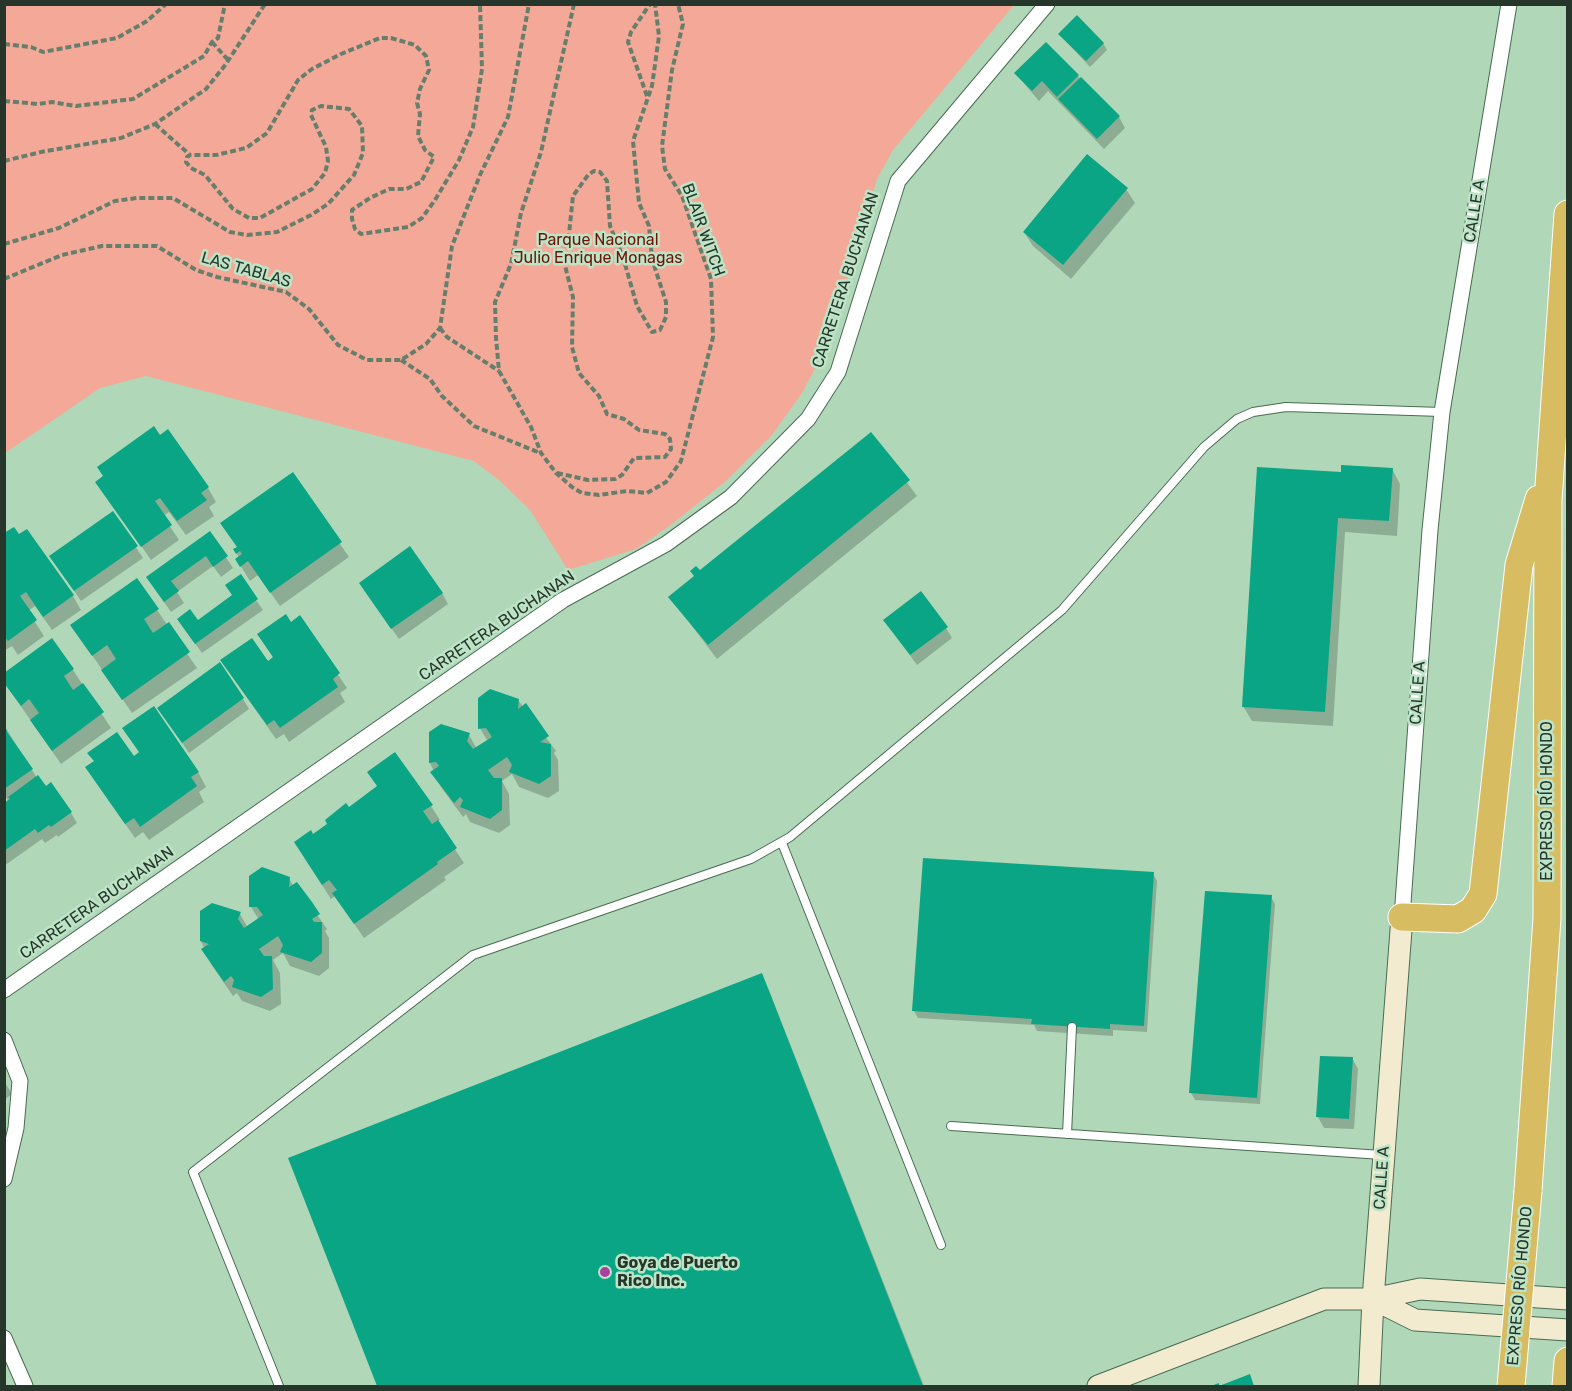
<!DOCTYPE html>
<html>
<head>
<meta charset="utf-8">
<style>
	body { margin:0 }
	#map { position:relative; width:1572px; height:1391px; overflow:hidden; background:#b1d7b9; font-family:Rubik,sans-serif }
	canvas { display:block }
	.frame { position:absolute; inset:0; border:6px solid #27362b; pointer-events:none }
</style>
</head>
<body>
<div id="map">
<canvas width="1572" height="1391"></canvas>
<div class="frame"></div>
</div>
<script>
const ctx = document.querySelector('canvas').getContext('2d');
ctx.lineJoin = 'round';
function fill(path, color) {
  ctx.fillStyle = color;
  ctx.fill(path, 'evenodd');
}
function poly(rows) {
  const path = new Path2D();
  for (const r of rows) {
    path.moveTo(r[0], r[1]);
    for (let i = 2; i < r.length; i += 2) path.lineTo(r[i], r[i + 1]);
  }
  return path;
}
function trace(path, color, width, dash) {
  ctx.strokeStyle = color;
  ctx.lineWidth = width;
  ctx.lineCap = dash ? 'butt' : 'round';
  ctx.setLineDash(dash || []);
  ctx.stroke(path);
}
function drawText(font, color, halo, rows, align = 'center') {
  ctx.font = font + ' Rubik,sans-serif';
  ctx.lineWidth = 5;
  ctx.setLineDash([]);
  ctx.textBaseline = 'middle';
  ctx.strokeStyle = halo;
  ctx.fillStyle = color;
  for (const [text, x, y, turn = 0] of rows) {
    ctx.save();
    ctx.translate(x, y);
    ctx.rotate((+turn || 0) * Math.PI / 180);
    ctx.textAlign = isNaN(turn) ? turn : align;
    if (halo) ctx.strokeText(text, 0, 0);
    ctx.fillText(text, 0, 0);
    ctx.restore();
  }
}
const green = poly([
	[5,4,1014,4,1014,5,893,150,877,179,836,318,820,359,802,393,772,435,726,481,672,524,636,549,568,570,530,510,500,481,474,461,146,376,100,388,5,453]
]);
const shadow = poly([
	[1060,35,1103,43,1107,50,1090,67],
	[1016,74,1078,76,1119,117,1125,128,1104,149,1048,91,1039,101],
	[1126,189,1135,203,1071,279,1033,246,1024,232],
	[871,434,917,496,717,659,670,597],
	[1392,469,1400,484,1397,536,1345,532,1333,726,1252,721,1243,706,1342,474],
	[292,474,349,557,280,606,258,575,250,581,237,560,239,558,235,550,238,548,222,523],
	[97,482,208,488,216,502,209,507,214,516,186,535,169,512,163,516,179,540,151,560],
	[113,513,143,558,81,601,51,556],
	[210,533,233,568,221,577,213,566,177,592,184,603,171,612,154,588],
	[4,535,19,536,73,596,81,610,52,630,35,606,28,611,44,636,18,655,12,646,4,651],
	[442,593,448,604,399,639,367,594],
	[256,600,263,610,202,653,185,630,197,622],
	[157,610,197,668,132,713,72,626],
	[299,617,347,688,340,693,345,702,289,742,284,734,276,739,231,675,268,663,274,659,259,635,290,624],
	[885,621,946,628,952,638,917,665],
	[73,670,111,728,61,764,4,682],
	[243,699,249,709,189,753,166,719],
	[518,700,556,751,554,753,558,760,559,791,548,798,519,787,512,774,502,781,509,794,510,825,499,833,470,822,466,814,463,817,441,787,430,763,469,735,477,749,488,742,480,728],
	[4,725,37,778,71,813,77,823,58,837,57,835,45,843,42,839,4,866,4,803,8,800,4,795],
	[124,729,198,772,206,787,199,792,204,802,149,840,143,832,135,838,96,782,95,762,89,753,133,758,140,753],
	[395,754,431,806,440,820,437,822,464,863,444,877,446,880,364,938,335,896,331,899,304,857,313,837,378,787,369,772],
	[1153,874,1157,881,1147,1032,1113,1030,1113,1036,1037,1031,1034,1025,918,1018,914,1011],
	[289,878,293,886,296,884,327,929,325,931,329,938,329,968,319,976,290,966,283,953,273,960,280,973,281,1004,270,1011,242,1001,237,993,233,996,211,964,201,941,240,914,248,928,259,920,251,907],
	[1271,897,1275,904,1260,1104,1195,1100,1191,1093],
	[761,975,769,990,924,1386,378,1386,290,1159],
	[1352,1058,1358,1069,1354,1129,1324,1128,1318,1117],
	[4,1081,12,1094,4,1100]
]);
const building = poly([
	[1077,15,1104,43,1086,61,1058,34],
	[1046,42,1079,75,1057,97,1042,81,1032,91,1014,73],
	[1081,77,1120,116,1097,139,1058,99],
	[1087,154,1128,188,1063,265,1023,232],
	[154,426,160,435,168,429,209,487,201,493,207,500,177,521,160,498,155,501,172,525,141,547,95,482,103,476,97,467],
	[871,432,910,480,708,645,668,597,694,576,690,571,696,566,700,570],
	[1341,465,1393,468,1389,521,1338,518,1325,712,1242,707,1257,467,1341,472],
	[293,472,342,542,270,593,248,561,240,567,235,559,242,554,240,551,236,554,233,549,237,547,220,523],
	[113,511,138,546,74,591,49,556],
	[14,527,19,534,27,529,74,595,43,617,26,592,20,596,37,620,8,641,4,636,4,533],
	[210,531,228,556,213,567,206,556,171,581,179,591,164,602,146,577],
	[410,546,443,593,391,629,359,583],
	[241,574,258,599,195,644,177,619,190,609,198,620,232,595,225,585],
	[137,578,159,609,144,619,153,633,169,622,190,652,122,700,101,670,116,659,107,645,92,656,70,625],
	[921,591,948,627,910,655,883,620],
	[286,614,291,622,300,615,340,673,333,679,338,687,280,728,274,720,267,725,220,660,252,638,268,661,273,657,257,634],
	[52,638,74,669,64,676,73,690,83,683,104,712,52,751,30,720,39,713,29,699,21,706,4,683,4,673],
	[220,662,244,698,182,743,157,708],
	[490,689,519,699,518,709,526,703,549,736,540,742,551,744,551,776,539,784,509,772,512,765,507,757,488,770,494,778,502,778,502,810,490,819,460,807,463,800,460,797,454,803,430,772,439,766,436,762,429,763,429,732,441,724,470,733,467,741,473,749,492,737,486,728,478,729,478,698],
	[154,706,199,772,191,777,197,786,140,827,134,818,125,824,85,767,94,761,87,753,117,732,134,756,139,752,122,728],
	[4,722,7,732,33,769,4,789],
	[395,752,433,805,423,811,432,824,438,820,457,848,437,862,438,864,354,924,332,893,337,890,329,880,322,885,294,842,311,830,313,834,327,824,325,820,346,803,349,807,377,786,367,772],
	[38,775,46,786,51,782,72,812,51,827,49,825,38,833,35,829,4,851,4,803,10,799,8,797],
	[923,858,1154,872,1144,1026,1110,1024,1110,1029,1031,1024,1032,1019,912,1011],
	[262,867,290,877,289,887,297,882,312,902,320,914,312,919,314,922,322,922,322,953,311,962,280,952,283,945,278,936,259,949,264,956,272,956,273,989,261,997,232,987,234,980,231,976,224,982,201,949,209,944,200,941,200,911,212,903,241,912,238,919,244,928,263,915,257,907,249,907,249,876],
	[1205,891,1272,895,1257,1098,1189,1093],
	[762,973,923,1386,377,1386,288,1158],
	[1320,1056,1353,1057,1349,1119,1316,1117],
	[1250,1374,1254,1386,1211,1386,1219,1383,1219,1386]
]);
const path = poly([
	[574,4,541,152,521,213,511,264,495,302,496,338,499,371,531,427,541,453,556,473,572,487,582,493,599,495,627,491,647,493,666,482,681,461,713,337,711,279,682,196,665,169,662,146,672,70,683,24,678,4],
	[212,42,228,60],
	[4,44,31,47,43,52,117,38,147,21,166,4],
	[647,96,628,42,631,32,650,4],
	[4,101,38,104,52,102,76,106,133,99,204,56,212,42,218,38,225,4],
	[155,124,190,155],
	[4,161,41,152,121,138,155,124,206,89,226,64,265,4],
	[4,244,59,228,115,201,137,198,173,198,230,232,247,235,277,232,311,215,328,204,354,175,363,153,362,126,349,109,321,106,312,110,311,115,326,147,328,161,325,173,312,189,260,218,249,218,233,209,205,175,191,168,186,162,187,157,190,155,216,155,246,148,267,133,298,80,312,69,341,54,380,38,391,38,415,45,426,56,429,70,420,89,417,103,420,114,418,136,425,150,434,157,421,182,406,189,389,189,370,198,352,210,352,219,355,229,361,234,408,227,422,218,435,200,459,160,473,127,482,69,480,4],
	[4,279,62,255,102,246,157,246,196,270,217,277,286,292,309,309,338,345,367,360,401,360,426,344,440,328,452,246,480,175,508,117,529,4],
	[440,328,447,337,499,371],
	[401,360,430,379,442,396,474,426,540,453],
	[557,473,588,480,615,479,622,475,634,458,665,457,671,449,670,439,665,434,639,430,624,419,607,414,599,396,579,373,572,347,573,297,562,254,569,234,573,196,588,175,594,171,600,172,607,181,610,226,623,257,637,306,652,332,660,330,666,317,666,302,652,259,649,226,639,203,633,141,652,86,659,36,655,4]
]);
const lane = poly([
	[782,843,941,1245],
	[951,1126,1382,1155],
	[1067,1134,1072,1027],
	[279,1386,193,1172,473,955,751,859,790,837,1062,610,1204,447,1237,419,1253,412,1286,407,1442,412]
]);
const street = poly([
	[1402,917,1430,530,1442,412,1509,4],
	[4,990,563,600,666,544,731,497,808,419,838,372,898,181,1047,4],
	[4,1040,20,1081,16,1128,4,1179],
	[4,1338,25,1386]
]);
const secondary = poly([
	[1373,1299,1415,1320,1568,1330],
	[1098,1386,1324,1299,1373,1299,1420,1289,1568,1299],
	[1369,1386,1373,1299,1402,917]
]);
const highway = poly([
	[1402,917,1458,919,1473,910,1483,894,1519,565,1539,499],
	[1528,1191,1547,918,1548,500,1568,214],
	[1566,1386,1568,1361]
]);
const highwayBridge = poly([
	[1511,1386,1528,1191]
]);
const markers = [
	[605,1272,6,"#ab3fa0"]
];
const streetNames = [
	["CALLE A",1475,211,-81],
	["BLAIR WITCH",703,230,70],
	["LAS TABLAS",246,270,16],
	["CARRETERA BUCHANAN",846,280,-72],
	["CARRETERA BUCHANAN",497,626,-34],
	["CALLE A",1418,693,-86],
	["EXPRESO RÍO HONDO",1547,801,-90],
	["CARRETERA BUCHANAN",97,903,-35],
	["CALLE A",1382,1178,-86],
	["EXPRESO RÍO HONDO",1520,1286,-85]
];
const parkNames = [
	["Parque Nacional",598,240],
	["Julio Enrique Monagas",598,258]
];
const poiNames = [
	["Goya de Puerto",617,1263],
	["Rico Inc.",617,1281]
];
fill(green, '#f4a898');
fill(shadow, '#0003');
fill(building, '#09a584');
trace(lane, '#486b51', 10);
trace(street, '#486b51', 17);
trace(secondary, '#486b51', 23);
trace(highway, '#fff', 29);
trace(path, '#667f6c', 4, [6, 3]);
trace(lane, '#fff', 8);
trace(street, '#fff', 15);
trace(secondary, '#f3ebd0', 21);
trace(highway, '#d8bc61', 27);
trace(highwayBridge, '#fff', 29, []);
trace(highwayBridge, '#d8bc61', 27);
for (const [x, y, r, color] of markers) {
  const dot = new Path2D();
  dot.arc(x, y, r, 0, 2 * Math.PI);
  ctx.fillStyle = color;
  ctx.fill(dot);
  trace(dot, '#bde4c6', 2);
}
drawText('16px', '#27362b', '#bde4c6', streetNames);
drawText('16px', '#6c1507', '#bde4c6', parkNames);
drawText('bold 16px', '#27362b', '#bde4c6', poiNames, 'left');
</script>
</body>
</html>
